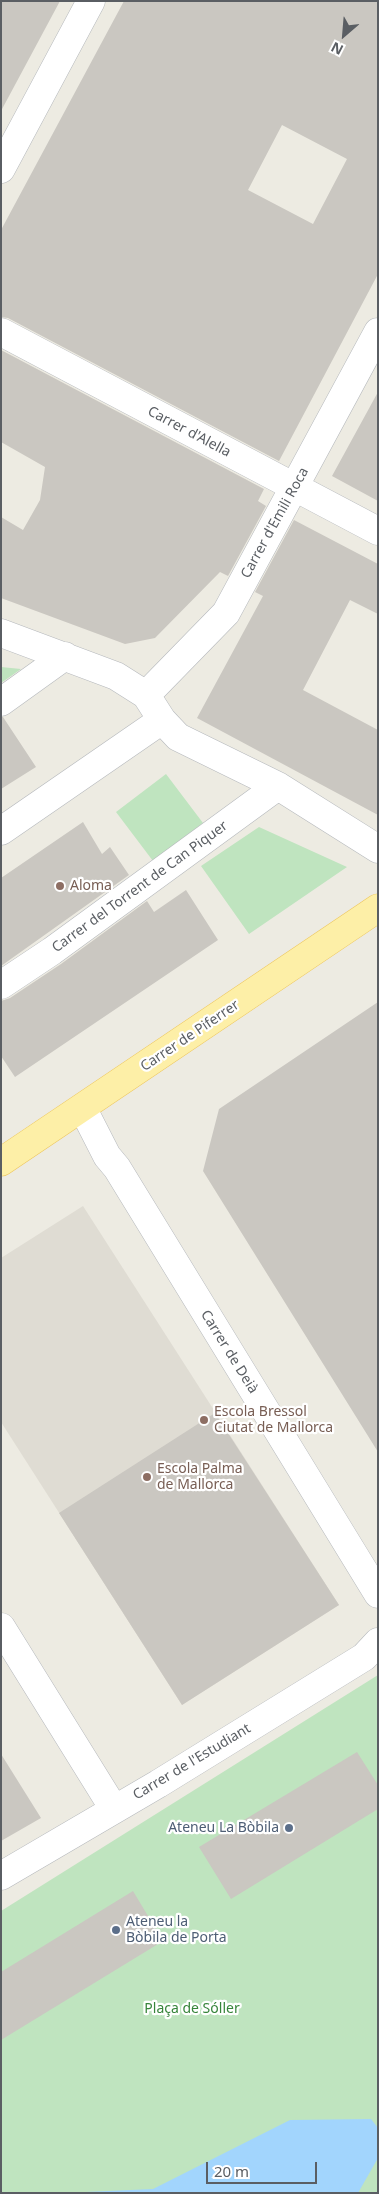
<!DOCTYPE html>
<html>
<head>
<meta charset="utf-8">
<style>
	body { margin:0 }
	#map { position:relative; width:379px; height:2194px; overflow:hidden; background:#edebe2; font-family:"Noto Sans",sans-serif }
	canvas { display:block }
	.frame { position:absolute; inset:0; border:2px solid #5a5e63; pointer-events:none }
	.north { position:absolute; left:319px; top:10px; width:50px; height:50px; -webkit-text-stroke:4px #fff; paint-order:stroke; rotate:207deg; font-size:14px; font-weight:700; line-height:20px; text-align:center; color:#5a5e63 }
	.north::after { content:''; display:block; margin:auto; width:18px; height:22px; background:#5a5e63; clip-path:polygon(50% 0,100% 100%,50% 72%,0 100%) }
	.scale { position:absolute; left:206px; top:2162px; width:111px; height:22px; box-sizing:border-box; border:2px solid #5a5e63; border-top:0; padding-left:6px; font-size:15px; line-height:18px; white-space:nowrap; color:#5a5e63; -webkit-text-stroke:4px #fff; paint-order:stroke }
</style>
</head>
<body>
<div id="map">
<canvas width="379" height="2194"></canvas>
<div class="frame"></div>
<div class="north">N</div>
<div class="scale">20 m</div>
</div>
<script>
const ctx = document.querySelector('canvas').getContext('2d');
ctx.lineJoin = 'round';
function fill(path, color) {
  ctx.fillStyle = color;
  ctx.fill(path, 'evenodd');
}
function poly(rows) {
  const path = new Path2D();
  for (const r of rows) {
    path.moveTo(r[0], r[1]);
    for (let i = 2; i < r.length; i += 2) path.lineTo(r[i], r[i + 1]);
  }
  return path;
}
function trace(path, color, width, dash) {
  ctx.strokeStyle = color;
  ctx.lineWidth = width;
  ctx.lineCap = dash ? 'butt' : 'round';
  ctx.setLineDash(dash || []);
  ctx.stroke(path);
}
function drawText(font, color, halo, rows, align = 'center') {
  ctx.font = font + ' "Noto Sans",sans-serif';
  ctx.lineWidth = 4.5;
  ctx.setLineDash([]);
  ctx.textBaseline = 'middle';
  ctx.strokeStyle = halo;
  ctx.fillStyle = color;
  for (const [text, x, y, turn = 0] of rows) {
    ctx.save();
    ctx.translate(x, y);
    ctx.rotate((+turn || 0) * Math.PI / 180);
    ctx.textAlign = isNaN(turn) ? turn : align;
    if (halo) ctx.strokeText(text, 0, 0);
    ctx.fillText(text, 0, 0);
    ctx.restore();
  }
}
const education = poly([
	[83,1206,339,1605,182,1705,1,1422,1,1258]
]);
const green = poly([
	[1,667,21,669,1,683],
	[166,774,203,823,153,861,116,812],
	[259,827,347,867,249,934,201,866],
	[378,1675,378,2193,1,2193,1,1911]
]);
const water = poly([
	[371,2119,378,2128,378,2158,358,2193,63,2193,153,2189,290,2120]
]);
const building = poly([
	[1,1,60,1,1,111],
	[124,1,378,1,378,274,279,461,8,318,1,317,1,230],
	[282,125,347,159,313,224,248,190],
	[1,350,264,489,258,501,266,506,228,576,220,572,155,638,125,644,1,598,1,517,23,530,40,500,45,467,1,442],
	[378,392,378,501,332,476],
	[294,520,378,564,378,614,350,600,303,690,378,730,378,815,197,718,263,596,255,592],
	[1,717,3,717,36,767,1,789],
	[83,822,102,854,110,847,129,875,1,966,1,878],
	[186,890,218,940,15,1077,1,1056,1,1001,10,998,61,964,147,901,154,912],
	[378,1002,378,1452,203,1171,219,1109],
	[215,1413,339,1605,182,1705,59,1513],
	[357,1752,378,1785,378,1809,231,1899,199,1847],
	[1,1754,41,1818,1,1841],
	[133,1891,163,1941,1,2040,1,1972]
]);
const minor = poly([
	[1,169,91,1],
	[1,332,378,531],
	[1,633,116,676,146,695,162,720,178,737,278,786,378,849],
	[146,695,226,613,378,332],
	[1,702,65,656],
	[1,831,162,720],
	[1,985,52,951,278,786],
	[83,1109,107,1156,117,1168,378,1594],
	[1,1627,114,1809],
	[1,1876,158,1784,364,1657,378,1642]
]);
const major = poly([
	[1,1162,378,908]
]);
const markers = [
	[60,886,5,"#8d6e63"],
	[204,1420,5,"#8d6e63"],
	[147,1477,5,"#8d6e63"],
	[289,1828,5,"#5c6f8a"],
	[116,1930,5,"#5c6f8a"]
];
const streetNames = [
	["Carrer d'Alella",189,432,28],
	["Carrer d'Emili Roca",275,523,-61],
	["Carrer del Torrent de Can Piquer",140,887,-36],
	["Carrer de Piferrer",190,1036,-34],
	["Carrer de Deià",229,1352,58],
	["Carrer de l'Estudiant",192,1762,-31]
];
const educationNames = [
	["Aloma",70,886],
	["Escola Bressol",214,1412],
	["Ciutat de Mallorca",214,1428],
	["Escola Palma",157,1469],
	["de Mallorca",157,1485]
];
const serviceNames = [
	["Ateneu La Bòbila",279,1828],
	["Ateneu la",126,1922,"left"],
	["Bòbila de Porta",126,1938,"left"]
];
const parkNames = [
	["Plaça de Sóller",192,2009]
];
fill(education, '#dfdcd3');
fill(green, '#bfe4bf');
fill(water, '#a2d5fd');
fill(building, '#cac7c1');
trace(minor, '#b5b8bc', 29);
trace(major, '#edc55b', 29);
trace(minor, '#fff', 28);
trace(major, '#fdefa7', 28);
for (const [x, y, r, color] of markers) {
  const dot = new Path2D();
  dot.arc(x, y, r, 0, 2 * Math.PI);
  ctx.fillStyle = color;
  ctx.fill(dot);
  trace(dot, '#fff', 2);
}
drawText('14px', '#5a5e63', '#fff', streetNames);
drawText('14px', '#785e54', '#fff', educationNames, 'left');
drawText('14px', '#4e5e75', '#fff', serviceNames, 'right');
drawText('14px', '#37853b', '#fff', parkNames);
</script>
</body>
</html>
